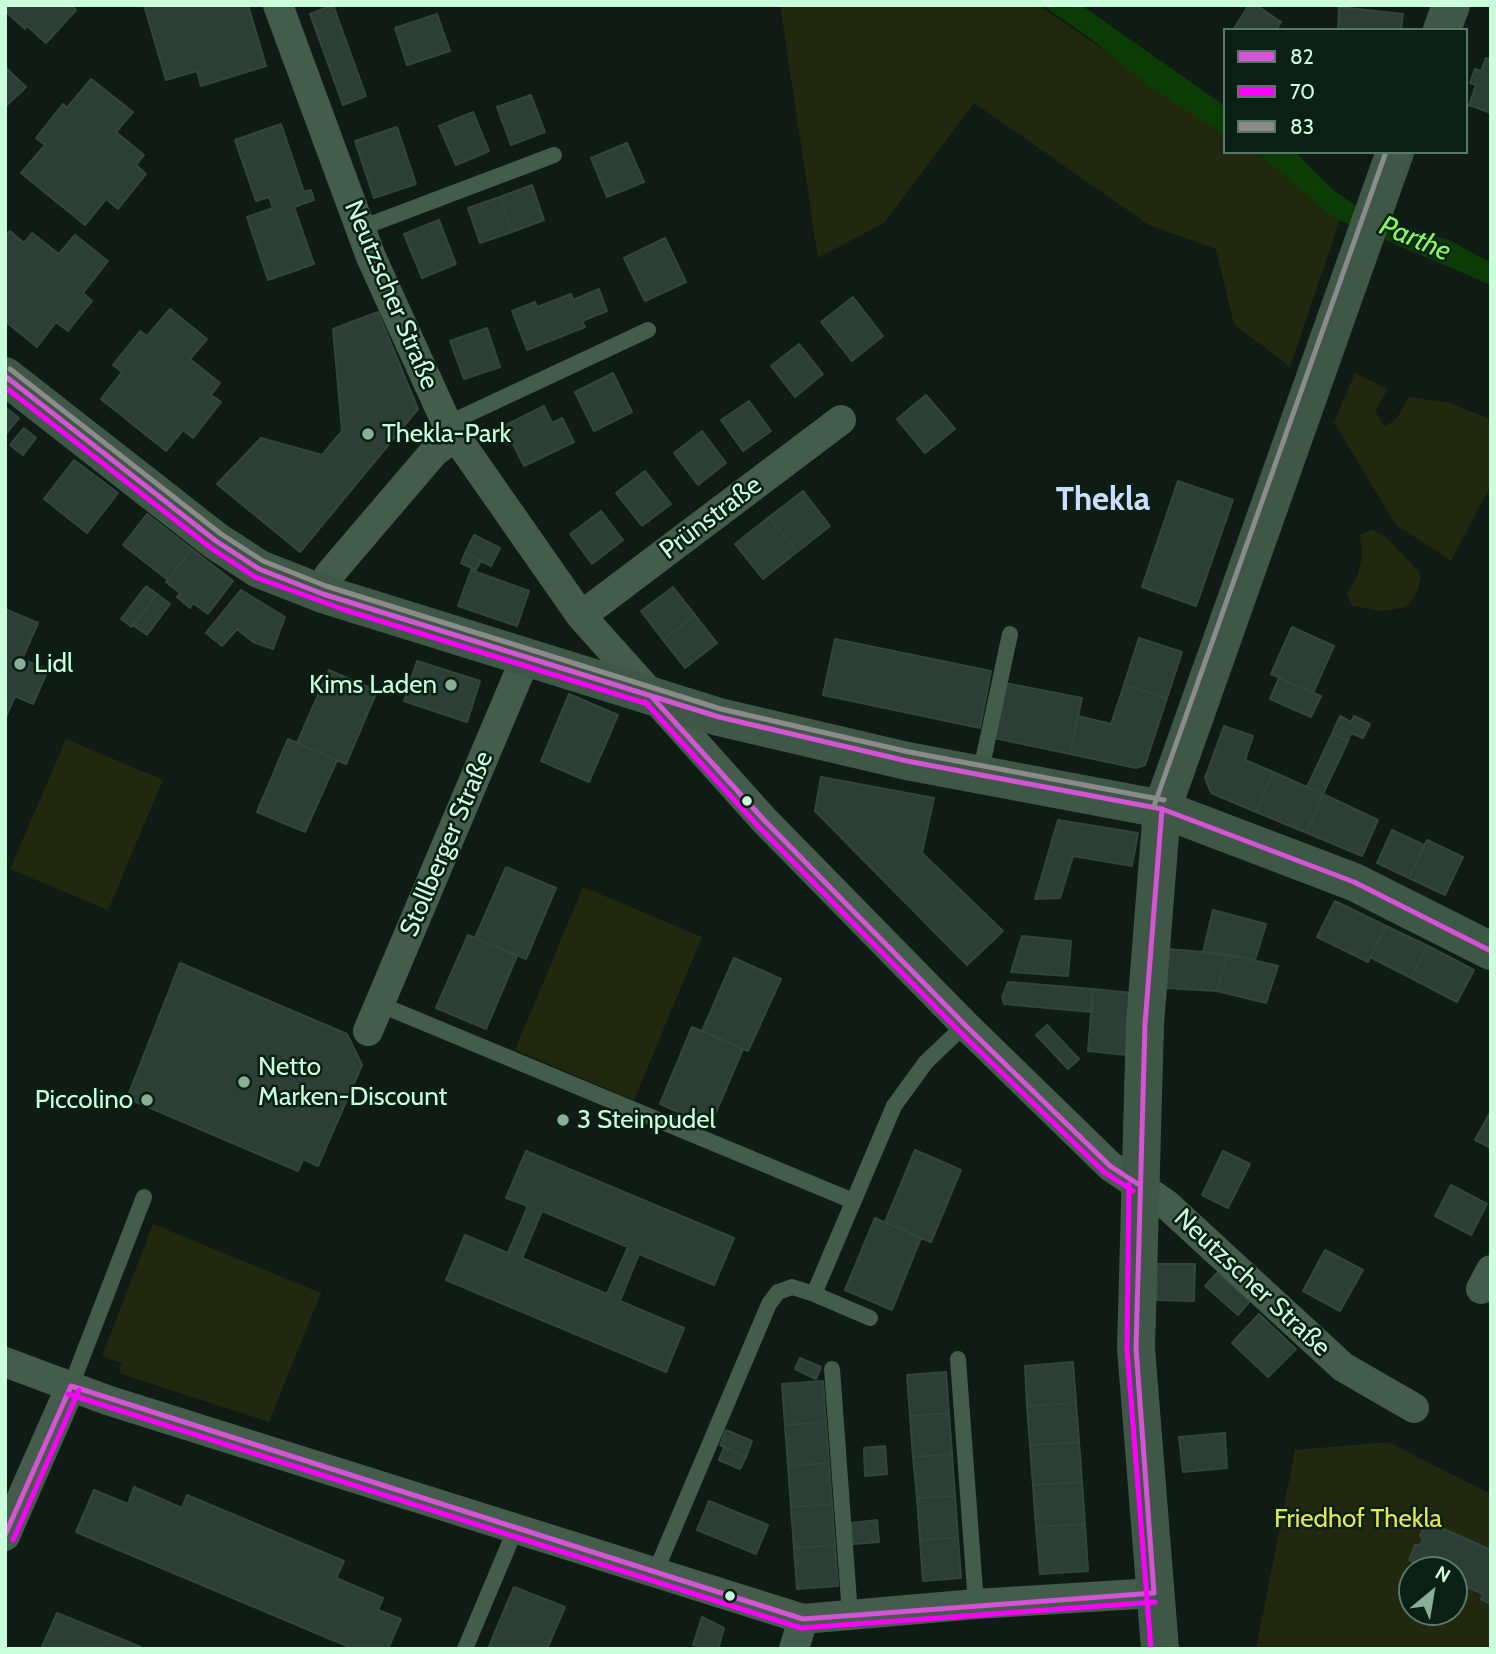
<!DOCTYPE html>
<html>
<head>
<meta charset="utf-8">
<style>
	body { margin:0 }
	#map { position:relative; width:1496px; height:1654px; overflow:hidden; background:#101b15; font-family:Cabin,sans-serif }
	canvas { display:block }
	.frame { position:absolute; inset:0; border:7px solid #caffde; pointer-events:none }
	.legend { position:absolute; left:1223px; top:28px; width:245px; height:126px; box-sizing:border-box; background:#0b2014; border:2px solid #577965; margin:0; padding:9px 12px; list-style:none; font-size:21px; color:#caffde }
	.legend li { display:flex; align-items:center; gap:14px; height:35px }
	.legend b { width:35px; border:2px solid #577965 }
	.north { position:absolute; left:1398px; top:1556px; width:70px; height:70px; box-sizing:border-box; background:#0b2014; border:2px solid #577965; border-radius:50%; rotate:30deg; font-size:19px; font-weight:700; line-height:28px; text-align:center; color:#caffde }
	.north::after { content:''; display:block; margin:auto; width:24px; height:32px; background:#89af98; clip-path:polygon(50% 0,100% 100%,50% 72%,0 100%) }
</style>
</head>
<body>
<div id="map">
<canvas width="1496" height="1654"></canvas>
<div class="frame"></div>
<ul class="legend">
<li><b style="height:9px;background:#d553d5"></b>82</li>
<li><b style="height:9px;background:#f0f"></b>70</li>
<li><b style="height:9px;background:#8b8b8b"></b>83</li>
</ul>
<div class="north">N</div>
</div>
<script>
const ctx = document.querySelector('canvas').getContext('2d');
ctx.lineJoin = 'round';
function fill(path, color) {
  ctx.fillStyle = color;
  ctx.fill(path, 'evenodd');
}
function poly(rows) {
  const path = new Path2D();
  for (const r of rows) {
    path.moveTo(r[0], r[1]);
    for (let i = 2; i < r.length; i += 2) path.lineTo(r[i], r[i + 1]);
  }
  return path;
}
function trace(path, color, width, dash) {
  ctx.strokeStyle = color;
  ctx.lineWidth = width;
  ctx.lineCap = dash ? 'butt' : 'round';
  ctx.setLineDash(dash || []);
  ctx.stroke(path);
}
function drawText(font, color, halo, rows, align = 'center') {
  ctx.font = font + ' Cabin,sans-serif';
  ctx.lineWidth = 5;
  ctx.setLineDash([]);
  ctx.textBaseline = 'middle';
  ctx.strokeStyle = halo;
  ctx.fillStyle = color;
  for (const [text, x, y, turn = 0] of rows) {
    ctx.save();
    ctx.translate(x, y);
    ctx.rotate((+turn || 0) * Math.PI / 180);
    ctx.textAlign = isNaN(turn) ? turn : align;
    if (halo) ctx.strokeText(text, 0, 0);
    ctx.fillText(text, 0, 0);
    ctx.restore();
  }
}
const green = poly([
	[780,5,1038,5,1225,132,1225,152,1255,152,1343,211,1290,367,1234,324,1216,249,1149,225,974,103,884,223,818,258],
	[1355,373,1388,389,1375,411,1385,427,1397,418,1409,397,1451,403,1491,420,1491,485,1451,561,1395,524,1334,422],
	[1372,529,1387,538,1419,572,1421,578,1416,594,1407,607,1383,611,1352,606,1347,594,1358,574,1362,557,1360,535],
	[66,739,163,780,108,910,10,869],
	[583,887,702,937,634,1100,515,1050],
	[153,1224,321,1293,269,1422,119,1373,122,1363,102,1356],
	[1388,1442,1491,1494,1491,1649,1256,1649,1295,1450],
	[1412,1570,1454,1570,1454,1612,1412,1612]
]);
const water = poly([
	[1042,5,1081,5,1225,106,1225,135,1150,87,1090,38],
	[1257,152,1295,152,1332,189,1356,206,1402,226,1449,240,1491,263,1491,285,1334,218]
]);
const building = poly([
	[5,5,71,5,76,10,46,43,27,26,25,29,5,11,5,5],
	[144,5,248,5,266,66,201,86,197,71,166,80,144,5],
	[333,5,366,96,343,105,310,14,333,5],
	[1249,5,1256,5,1281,22,1276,30,1233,30,1249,5],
	[1339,7,1403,14,1401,30,1338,30,1339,7],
	[437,14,450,51,407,65,395,28,437,14],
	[1486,58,1491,60,1491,113,1469,105,1476,85,1470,83,1475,69,1481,71,1486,58],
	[5,67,26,87,5,107,5,67],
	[91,79,133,112,116,132,144,155,136,165,146,174,118,209,106,199,85,225,21,173,45,145,36,138,63,104,67,108,91,79],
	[531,95,545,132,511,145,497,107,531,95],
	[473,112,489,151,456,165,439,126,473,112],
	[281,124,304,192,311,190,314,200,294,207,314,264,268,280,247,217,273,208,269,197,256,201,235,140,281,124],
	[397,127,416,184,374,198,355,141,397,127],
	[627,143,644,182,607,197,591,158,627,143],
	[532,185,544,220,512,232,500,197,532,185],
	[500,197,512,232,480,243,468,208,500,197],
	[439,220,456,264,422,278,404,234,439,220],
	[10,231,24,243,32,233,59,254,75,235,108,261,83,293,92,301,68,331,56,322,37,347,5,321,5,237,10,231],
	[665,238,686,282,645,301,624,258,665,238],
	[599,289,607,311,582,321,585,327,527,350,512,311,535,302,537,307,571,294,573,300,599,289],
	[853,297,883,336,852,361,821,322,853,297],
	[170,309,207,339,190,359,220,383,211,395,221,402,193,438,183,430,166,451,101,399,122,372,113,365,140,331,147,336,170,309],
	[378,312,418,409,300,552,217,484,261,438,322,455,342,431,333,329,378,312],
	[487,328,500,367,464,379,450,341,487,328],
	[799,344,823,374,795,397,771,366,799,344],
	[613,373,632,412,594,431,575,392,613,373],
	[926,395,955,429,925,453,897,419,926,395],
	[749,401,771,431,743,451,721,420,749,401],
	[544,406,552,423,562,418,574,442,524,466,504,426,544,406],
	[5,407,19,418,5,435,5,407],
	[24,428,36,438,23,455,10,445,24,428],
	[702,431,726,463,698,485,674,453,702,431],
	[74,460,118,493,87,533,44,499,74,460],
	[645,471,671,504,642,526,616,493,645,471],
	[1178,481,1233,500,1196,606,1142,587,1178,481],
	[803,491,830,526,797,552,769,517,803,491],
	[601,511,623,540,592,564,570,534,601,511],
	[147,514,192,549,168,580,123,545,147,514],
	[769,517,797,552,763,579,735,544,769,517],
	[474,535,500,548,491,566,465,553,474,535],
	[192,549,233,581,208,614,193,603,190,608,177,597,180,593,166,582,192,549],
	[465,553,481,561,476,570,461,563,465,553],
	[471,570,529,591,517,626,458,606,471,570],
	[146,586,157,594,132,627,121,619,146,586],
	[673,587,695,615,663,640,641,611,673,587],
	[241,590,285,617,273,649,253,642,237,629,222,646,206,633,241,590],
	[157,594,170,604,147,635,133,625,157,594],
	[5,609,38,623,22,659,48,670,33,704,15,696,5,719,5,609],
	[695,615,717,643,685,668,663,640,695,615],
	[1292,627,1334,646,1313,693,1271,674,1292,627],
	[1139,638,1182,652,1167,698,1124,685,1139,638],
	[835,639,991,671,980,728,823,695,835,639],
	[417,661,480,681,467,722,404,701,417,661],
	[329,670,377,691,346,764,297,743,329,670],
	[1279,678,1321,696,1311,717,1270,699,1279,678],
	[1005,683,1082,698,1070,754,994,738,1005,683],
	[1124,685,1167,698,1145,765,1136,768,1070,754,1078,716,1111,724,1124,685],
	[569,694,618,715,589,782,541,761,569,694],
	[1340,716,1351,722,1354,716,1370,724,1363,738,1351,733,1348,741,1332,734,1340,716],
	[1224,726,1253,736,1245,760,1273,772,1256,812,1211,793,1205,778,1224,726],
	[1332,734,1348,741,1323,794,1307,787,1332,734],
	[288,739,337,760,305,832,257,812,288,739],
	[1273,772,1323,794,1307,833,1256,812,1273,772],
	[821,777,934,798,922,853,1003,931,967,965,815,811,821,777],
	[1323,794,1378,820,1362,856,1307,833,1323,794],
	[1058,820,1138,833,1132,866,1073,856,1060,898,1035,899,1058,820],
	[1392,830,1424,845,1409,878,1377,863,1392,830],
	[1427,840,1463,857,1445,895,1409,878,1427,840],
	[506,867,556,888,526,959,475,938,506,867],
	[1335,901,1386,926,1368,962,1317,937,1335,901],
	[1213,910,1266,924,1255,960,1203,952,1213,910],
	[1386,926,1428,946,1411,978,1370,957,1386,926],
	[468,935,517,956,486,1029,436,1008,468,935],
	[1022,936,1071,941,1068,976,1011,972,1022,936],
	[1428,946,1474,970,1457,1002,1411,978,1428,946],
	[1168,949,1227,954,1217,991,1166,988,1168,949],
	[1227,954,1278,966,1266,1003,1217,991,1227,954],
	[734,958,781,979,748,1051,702,1031,734,958],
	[180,963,347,1034,362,1065,318,1166,303,1159,298,1171,127,1098,180,963],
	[1008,982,1093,989,1092,1012,1004,1004,1002,997,1008,982],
	[1093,989,1133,993,1127,1055,1088,1051,1093,989],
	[1047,1025,1079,1059,1068,1069,1036,1035,1047,1025],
	[692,1027,743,1049,710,1126,660,1104,692,1027],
	[1491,1111,1491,1148,1475,1140,1491,1111],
	[915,1150,961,1170,931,1242,885,1222,915,1150],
	[526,1151,734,1238,714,1285,639,1254,620,1301,684,1328,666,1372,446,1280,465,1235,508,1253,528,1206,506,1198,526,1151],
	[542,1211,628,1247,607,1294,522,1258,542,1211],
	[1223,1151,1250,1164,1228,1208,1202,1195,1223,1151],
	[1451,1185,1487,1204,1471,1235,1435,1216,1451,1185],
	[875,1218,921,1238,892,1310,845,1290,875,1218],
	[1325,1250,1363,1270,1340,1311,1303,1291,1325,1250],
	[1157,1264,1195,1264,1194,1301,1157,1300,1157,1264],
	[1217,1273,1250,1301,1238,1315,1205,1286,1217,1273],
	[1259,1314,1296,1349,1268,1377,1232,1343,1259,1314],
	[800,1358,821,1367,816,1379,795,1369,800,1358],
	[1073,1362,1076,1403,1027,1406,1025,1366,1073,1362],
	[946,1372,949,1413,910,1416,907,1375,946,1372],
	[823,1381,826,1422,785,1425,782,1384,823,1381],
	[1076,1403,1079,1442,1030,1445,1027,1406,1076,1403],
	[949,1413,952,1454,913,1457,910,1416,949,1413],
	[826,1422,829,1463,788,1466,785,1425,826,1422],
	[726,1430,752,1441,746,1457,720,1445,726,1430],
	[1225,1433,1227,1468,1183,1472,1179,1437,1225,1433],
	[1079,1442,1082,1482,1033,1485,1030,1445,1079,1442],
	[885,1446,887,1474,865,1476,864,1448,885,1446],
	[724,1447,746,1457,740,1469,719,1460,724,1447],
	[952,1454,955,1496,917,1498,913,1457,952,1454],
	[829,1463,832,1504,791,1507,788,1466,829,1463],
	[1082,1482,1085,1524,1036,1527,1033,1485,1082,1482],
	[134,1487,182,1508,187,1495,344,1561,336,1578,383,1598,378,1610,401,1619,388,1649,354,1649,76,1532,94,1490,128,1504,134,1487],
	[955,1496,958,1537,920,1540,917,1498,955,1496],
	[709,1501,768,1525,756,1554,697,1530,709,1501],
	[832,1504,835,1545,794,1548,791,1507,832,1504],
	[877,1520,879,1542,853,1544,851,1523,877,1520],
	[1426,1521,1491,1550,1491,1604,1481,1599,1483,1594,1454,1581,1454,1570,1431,1570,1409,1560,1415,1545,1420,1545,1423,1540,1420,1536,1426,1521],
	[1085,1524,1088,1571,1040,1574,1036,1527,1085,1524],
	[958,1537,961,1578,923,1581,920,1540,958,1537],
	[835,1545,838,1586,797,1589,794,1548,835,1545],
	[514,1587,565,1607,547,1649,488,1649,514,1587],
	[57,1613,141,1647,41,1649,57,1613],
	[702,1617,724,1628,718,1649,693,1645,702,1617]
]);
const lane = poly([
	[361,228,554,155],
	[447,424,648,330],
	[980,775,1010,634],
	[379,1004,853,1201],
	[814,1294,870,1318],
	[958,1359,976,1604],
	[832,1369,850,1615],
	[71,1386,144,1197],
	[655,1573,769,1304,778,1292,792,1287,814,1294,894,1106,926,1062,965,1025],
	[465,1649,516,1528]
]);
const street = poly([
	[278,5,371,257,447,424,581,616,764,820,965,1025,1110,1166,1167,1205,1343,1367,1414,1408],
	[323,594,329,575,434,452,454,437],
	[581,616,841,420],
	[368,1031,526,657],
	[1481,1289,1491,1270],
	[5,1362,107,1400,803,1619,976,1604,1154,1593],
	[5,1536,71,1386],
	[794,1649,803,1619]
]);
const secondary = poly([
	[1442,30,1451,5],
	[5,376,216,541,259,569,323,594,719,717,907,761,1162,809,1354,882,1491,951],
	[1160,1649,1136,1348,1145,1024,1162,809,1395,152]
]);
const bus1 = poly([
	[5,376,216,541,259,569,323,594,719,717,907,761,1162,809,1354,882,1491,951],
	[651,696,764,820,965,1025,1110,1166,1138,1184],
	[71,1386,803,1619,1154,1593],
	[5,1535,71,1386],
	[1154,1593,1136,1348,1145,1024,1162,809]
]);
const bus2 = poly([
	[5,387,211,548,255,577,345,610,648,704],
	[645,702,758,826,959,1031,1104,1172,1133,1191],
	[1129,1184,1127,1349,1151,1649],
	[68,1394,801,1628,1155,1602],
	[13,1540,79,1390]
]);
const bus3 = poly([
	[10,369,221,534,263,561,326,586,721,709,909,752,1164,800],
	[1154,806,1386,152]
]);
const markers = [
	[368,434,7,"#89af98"],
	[20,664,7,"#89af98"],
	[451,685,7,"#89af98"],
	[747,801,6,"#caffde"],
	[244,1082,7,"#89af98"],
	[147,1100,7,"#89af98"],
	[563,1120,7,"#89af98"],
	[730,1596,6,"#caffde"]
];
const streetNames = [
	["Neutzscher Straße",391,295,67],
	["Prünstraße",711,518,-37],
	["Stollberger Straße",447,844,-67],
	["Neutzscher Straße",1252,1283,43]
];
const poiNames = [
	["Thekla-Park",382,434],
	["Lidl",34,664],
	["Kims Laden",437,685,"right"],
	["Netto",258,1067],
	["Marken-Discount",258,1097],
	["Piccolino",133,1100,"right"],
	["3 Steinpudel",577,1120]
];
const parkNames = [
	["Friedhof Thekla",1358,1519]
];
const waterNames = [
	["Parthe",1415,239,23]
];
const districtNames = [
	["Thekla",1103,500]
];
fill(green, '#21280e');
fill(water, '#0b3c06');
fill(building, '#2c3e35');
trace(building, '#31473b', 2);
trace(lane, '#435c4b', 16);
trace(street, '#435c4b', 30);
trace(secondary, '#3f5747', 38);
trace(bus1, '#d553d5', 5);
trace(bus2, '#f0f', 5);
trace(bus3, '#8b8b8b', 5);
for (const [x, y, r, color] of markers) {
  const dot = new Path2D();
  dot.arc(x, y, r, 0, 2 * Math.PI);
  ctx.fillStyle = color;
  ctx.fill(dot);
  trace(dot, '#0b2014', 2.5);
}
drawText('26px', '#caffde', '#0b2014', streetNames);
drawText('26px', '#caffde', '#0b2014', poiNames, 'left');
drawText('26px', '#e6e94c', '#0b2014', parkNames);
drawText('italic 28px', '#84ff58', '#0b2014', waterNames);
drawText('bold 33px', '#ccdeff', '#0b2014', districtNames);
</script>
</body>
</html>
